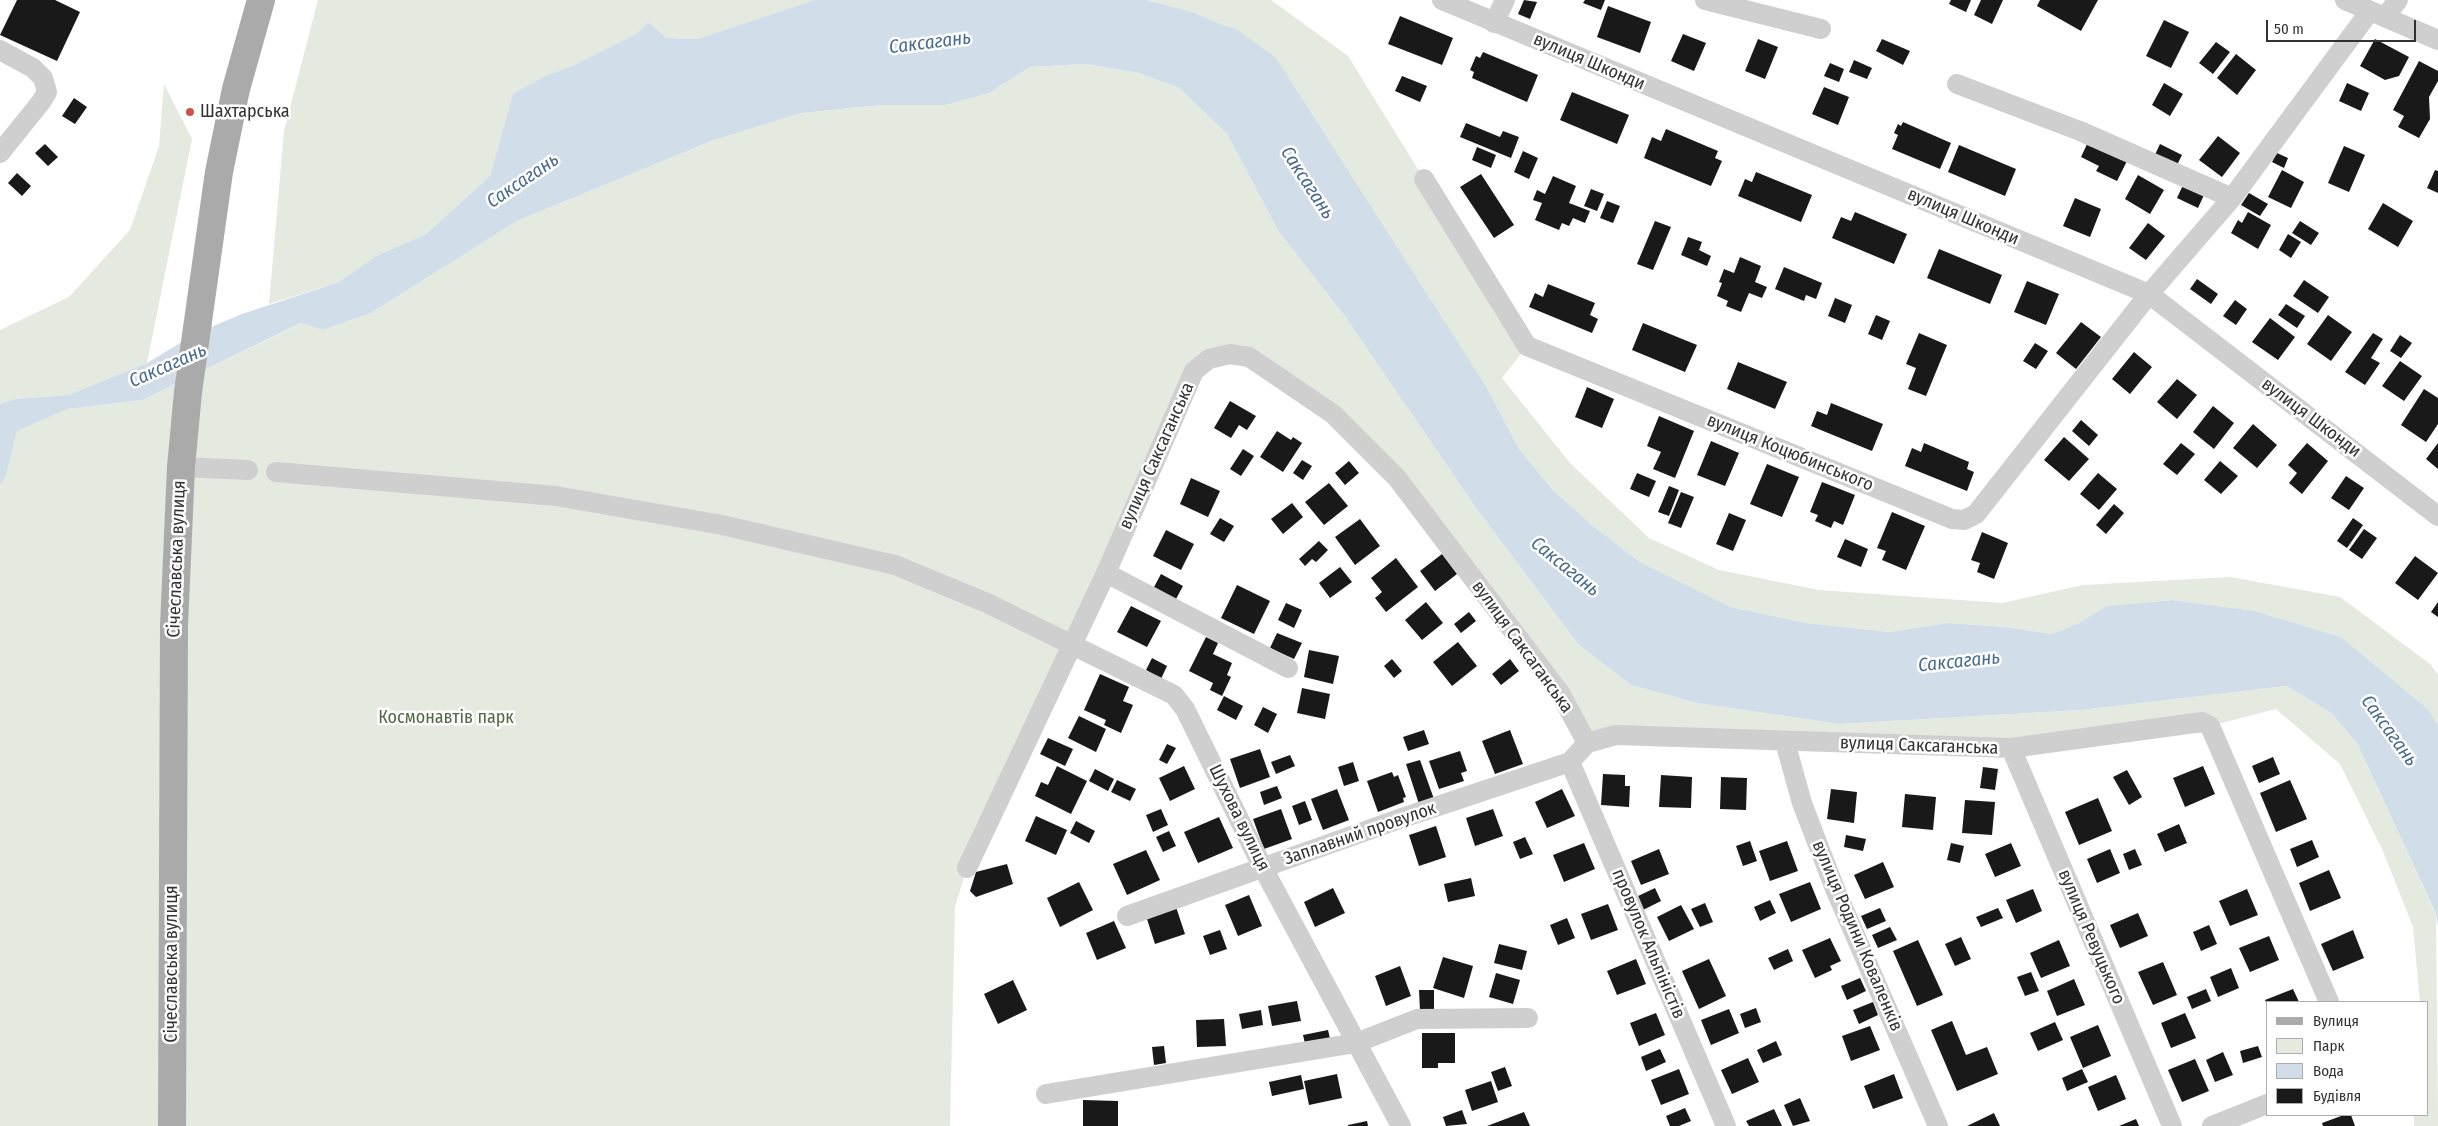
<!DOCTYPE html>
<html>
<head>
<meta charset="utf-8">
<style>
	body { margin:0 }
	#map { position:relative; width:2438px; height:1126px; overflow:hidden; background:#fff; font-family:"Fira Sans Condensed",sans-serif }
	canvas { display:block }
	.legend { position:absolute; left:2266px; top:1001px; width:162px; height:115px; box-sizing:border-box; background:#fff; border:1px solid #adadad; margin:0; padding:6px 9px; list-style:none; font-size:15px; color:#323232 }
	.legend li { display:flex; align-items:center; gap:10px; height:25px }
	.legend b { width:25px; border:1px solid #adadad }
	.scale { position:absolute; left:2266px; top:20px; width:150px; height:22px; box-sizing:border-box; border:2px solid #323232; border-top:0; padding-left:6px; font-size:15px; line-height:18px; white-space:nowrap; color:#323232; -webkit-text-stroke:4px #fff; paint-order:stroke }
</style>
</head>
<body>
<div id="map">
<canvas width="2438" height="1126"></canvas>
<ul class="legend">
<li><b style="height:6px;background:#aaa"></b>Вулиця</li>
<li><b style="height:14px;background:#e4eadf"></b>Парк</li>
<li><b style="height:14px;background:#d1deea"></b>Вода</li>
<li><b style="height:14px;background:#191919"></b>Будівля</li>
</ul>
<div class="scale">50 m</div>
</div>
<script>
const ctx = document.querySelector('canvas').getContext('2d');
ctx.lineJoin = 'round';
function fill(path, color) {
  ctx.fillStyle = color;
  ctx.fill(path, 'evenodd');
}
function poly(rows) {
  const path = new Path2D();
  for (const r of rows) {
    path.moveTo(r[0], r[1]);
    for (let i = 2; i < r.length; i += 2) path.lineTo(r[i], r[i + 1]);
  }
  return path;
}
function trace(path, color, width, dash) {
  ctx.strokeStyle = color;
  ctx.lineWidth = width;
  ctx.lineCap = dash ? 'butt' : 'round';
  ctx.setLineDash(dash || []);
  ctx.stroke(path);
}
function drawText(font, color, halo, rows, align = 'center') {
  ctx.font = font + ' "Fira Sans Condensed",sans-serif';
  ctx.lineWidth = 5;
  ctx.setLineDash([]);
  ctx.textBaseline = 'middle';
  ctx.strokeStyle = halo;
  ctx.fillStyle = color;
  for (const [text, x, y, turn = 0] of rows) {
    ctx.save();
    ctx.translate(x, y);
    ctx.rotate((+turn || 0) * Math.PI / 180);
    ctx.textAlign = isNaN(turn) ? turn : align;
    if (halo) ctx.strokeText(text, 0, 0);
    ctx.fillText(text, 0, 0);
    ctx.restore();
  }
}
const green = poly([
	[318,0,814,0,697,39,667,38,648,22,636,34,574,65,545,76,513,95,490,176,426,234,376,256,339,282,269,304,284,131],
	[1146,0,1271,0,1348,56,1527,346,1502,378,1570,463,1649,538,1719,570,1819,590,2002,603,2083,585,2230,577,2340,597,2430,664,2438,675,2438,726,2428,709,2341,637,2255,611,2173,600,2107,606,2077,624,2052,634,2005,627,1948,623,1890,632,1806,623,1731,607,1640,562,1593,526,1552,489,1519,449,1487,388,1235,28,1223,25,1193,12],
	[1085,64,1139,73,1179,88,1227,134,1279,232,1344,315,1474,505,1578,644,1631,685,1697,703,1840,724,2081,710,2287,686,2331,713,2357,743,2436,915,2438,1126,2414,1126,2414,1115,2427,1115,2427,1002,2420,1002,2413,927,2383,851,2340,764,2276,709,2210,726,2011,748,1587,743,1397,478,1249,357,1209,359,967,868,955,907,950,1126,0,1126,0,485,6,476,17,431,68,409,142,400,302,323,323,330,371,313,517,221,714,140,802,113,881,105,946,105,989,93,1030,67],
	[164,84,192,139,147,363,68,395,14,399,0,404,0,330,69,297,130,230,159,146]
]);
const water = poly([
	[814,0,1146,0,1193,12,1223,25,1235,28,1276,58,1487,388,1519,449,1552,489,1593,526,1640,562,1731,607,1806,623,1890,632,1948,623,2005,627,2052,634,2077,624,2107,606,2173,600,2255,611,2341,637,2428,709,2438,726,2438,928,2436,914,2357,743,2331,713,2287,686,2081,710,1840,724,1697,703,1631,685,1578,644,1474,505,1344,315,1279,232,1227,134,1179,88,1139,73,1085,64,1030,67,989,93,946,105,881,105,802,113,714,140,517,221,371,313,323,330,301,323,142,400,68,409,17,431,6,476,0,485,0,404,14,399,68,395,147,363,197,333,242,314,339,282,376,256,426,234,490,176,513,94,545,76,574,65,636,34,648,22,667,38,697,39]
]);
const building = poly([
	[17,0,55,0,80,12,57,61,0,35],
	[1524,0,1537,2,1530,19,1518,14],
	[1585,0,1605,0,1601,10,1583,3],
	[1951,0,1971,0,1966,12,1949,4],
	[1981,0,2003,0,1992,24,1974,15],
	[2040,0,2098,0,2081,31,2037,6],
	[1608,6,1651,22,1640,53,1597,37],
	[1400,16,1453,38,1442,65,1388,44],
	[2164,20,2189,32,2171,68,2146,56],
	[1683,34,1706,43,1694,71,1671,61],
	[1758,39,1778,47,1765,79,1745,71],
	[1882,39,1910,51,1903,65,1876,51],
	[2375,39,2409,57,2399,76,2385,80,2360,66],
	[2216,42,2230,52,2213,74,2199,63],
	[1483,52,1538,75,1527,102,1472,78,1474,72,1470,70,1476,56,1480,58],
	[2236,54,2256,70,2237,95,2217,78],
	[1854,60,1872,68,1867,79,1849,72],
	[2419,61,2438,71,2438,81,2429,97,2430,119,2419,138,2398,127,2404,116,2393,110],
	[1830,63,1844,69,1839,82,1824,76],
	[1402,76,1427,86,1420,102,1395,91],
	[2164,83,2183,94,2170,116,2152,105],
	[2347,83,2369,93,2361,111,2339,101],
	[1824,87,1849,97,1838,125,1812,114],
	[1572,92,1629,115,1617,144,1560,120],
	[74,98,87,107,75,124,62,116],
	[1903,122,1951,143,1940,169,1892,149,1898,135,1894,133,1898,124,1901,126],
	[1466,123,1500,137,1503,131,1519,137,1511,158,1460,137],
	[1666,129,1718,151,1715,158,1722,161,1711,186,1644,158,1652,137,1661,141],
	[2218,136,2240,153,2222,177,2199,160],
	[2088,142,2127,161,2117,181,2096,171,2099,166,2081,157],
	[45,144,58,157,48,166,35,153],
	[2160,144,2182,155,2174,171,2152,161],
	[1959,145,2016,169,2005,196,1948,172],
	[2344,146,2365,155,2349,192,2328,183],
	[1477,147,1496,155,1491,168,1472,160],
	[1523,151,1538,158,1529,179,1514,172],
	[2277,153,2288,158,2284,168,2272,162],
	[2282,170,2304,182,2291,208,2268,197],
	[2435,170,2438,171,2438,193,2427,188],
	[1756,172,1812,195,1801,222,1738,196,1745,179,1752,182],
	[17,173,31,186,22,196,8,183],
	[1481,174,1514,225,1494,238,1460,187],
	[2138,175,2164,190,2150,214,2125,199],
	[1553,176,1576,186,1569,203,1590,211,1585,223,1573,218,1569,226,1562,223,1559,230,1535,220,1542,203,1533,200,1537,190,1545,194],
	[2183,185,2204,195,2198,208,2177,198],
	[1591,189,1604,194,1597,211,1584,206],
	[2249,193,2268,204,2260,216,2241,205],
	[2075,198,2101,209,2090,237,2063,226],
	[1607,201,1620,206,1613,223,1600,218],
	[2383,203,2413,221,2398,247,2368,229],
	[1855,212,1907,234,1894,264,1832,238,1841,217,1851,221],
	[2248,212,2271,225,2258,249,2231,233,2238,220,2242,223],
	[1655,221,1671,227,1653,270,1637,264],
	[2300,221,2319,233,2311,245,2292,233],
	[2148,223,2165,236,2146,260,2129,248],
	[2288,234,2301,242,2291,258,2279,250],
	[1688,237,1702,242,1699,250,1711,256,1707,266,1681,255],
	[1939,249,2002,275,1990,304,1927,278],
	[1740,257,1761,266,1755,282,1767,287,1762,298,1749,293,1741,312,1726,306,1728,301,1717,296,1722,283,1719,282,1724,269,1734,273],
	[1784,267,1822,283,1816,299,1806,295,1804,301,1775,289],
	[2197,279,2218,294,2211,304,2190,289],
	[2304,280,2329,297,2318,313,2293,296],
	[2027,281,2059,294,2046,325,2014,312],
	[1548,284,1595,303,1590,315,1598,319,1592,333,1529,307,1535,293,1543,297],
	[1835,298,1852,305,1845,323,1828,316],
	[2235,300,2247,309,2236,325,2223,316],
	[2286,304,2305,316,2297,328,2278,315],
	[1876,315,1890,321,1882,340,1868,334],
	[2328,315,2352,332,2331,361,2307,344],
	[2270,318,2295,337,2278,360,2252,342],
	[2081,322,2101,337,2076,369,2056,353],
	[1643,323,1697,345,1685,372,1632,350],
	[1919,333,1947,345,1926,396,1908,389,1916,368,1906,364],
	[2373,333,2383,339,2371,358,2380,363,2365,385,2345,372],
	[2400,335,2412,343,2401,358,2390,351],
	[2035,343,2048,351,2036,369,2023,361],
	[2134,352,2152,367,2130,394,2112,379],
	[2400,361,2422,376,2404,401,2382,386],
	[1738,362,1787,382,1775,409,1727,389],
	[2177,379,2197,395,2177,419,2157,402],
	[1587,387,1614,399,1602,428,1575,417],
	[2424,389,2438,398,2438,424,2426,442,2401,425],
	[1230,401,1256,416,1247,430,1239,425,1231,438,1214,428],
	[1831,403,1883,424,1872,451,1811,426,1817,411,1827,415],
	[2213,406,2234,423,2214,449,2193,432],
	[1659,416,1694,431,1675,478,1653,469,1661,452,1647,446],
	[2081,420,2098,435,2089,446,2072,431],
	[2253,424,2277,445,2257,468,2233,448],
	[1277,431,1291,440,1293,437,1302,443,1283,472,1260,457],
	[2064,437,2089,459,2069,481,2044,460],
	[1711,441,1739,453,1725,486,1697,475],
	[1924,443,1969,462,1967,469,1974,472,1967,491,1905,466,1912,448,1921,452],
	[2181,443,2195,454,2177,475,2163,464],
	[2307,443,2328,461,2302,494,2289,483,2297,473,2288,465],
	[2438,443,2438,469,2426,459],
	[1243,449,1254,456,1241,476,1230,469],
	[1302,460,1312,466,1303,480,1293,473],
	[1349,461,1359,473,1345,485,1335,473],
	[2220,461,2238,476,2221,494,2204,480],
	[1767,464,1799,477,1782,517,1750,504],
	[1637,473,1656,481,1649,497,1630,489],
	[2098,473,2117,489,2099,510,2080,494],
	[2346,476,2364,488,2349,510,2331,498],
	[1191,478,1220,491,1208,517,1180,504],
	[1822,482,1855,495,1843,525,1834,521,1831,528,1815,521,1818,515,1810,512],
	[1329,483,1348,506,1324,525,1305,502],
	[1669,486,1679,490,1669,516,1658,512],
	[1681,492,1694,497,1681,528,1668,523],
	[1292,503,1303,517,1283,534,1271,519],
	[2114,504,2124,513,2106,534,2096,525],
	[1892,512,1925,526,1906,570,1882,560,1886,551,1877,548],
	[1729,513,1746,520,1733,551,1716,544],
	[1220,518,1234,526,1224,542,1210,534],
	[2353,518,2363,525,2347,548,2337,541],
	[1360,519,1380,546,1355,565,1335,537],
	[2364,529,2377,538,2362,559,2349,550],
	[1166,530,1194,544,1181,570,1153,556],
	[1982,532,2008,543,1994,579,1977,572,1980,563,1971,560],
	[1845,539,1868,549,1861,567,1837,557],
	[1319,541,1328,550,1316,562,1312,559,1305,566,1299,559],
	[1442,554,1457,574,1435,591,1420,571],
	[2415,556,2438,573,2418,600,2395,583],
	[1396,558,1418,587,1386,612,1375,598,1382,592,1371,578],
	[1340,567,1352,582,1330,598,1319,583],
	[1161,574,1183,586,1176,599,1154,587],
	[1237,585,1270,601,1254,634,1221,618],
	[1426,602,1443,623,1422,640,1405,620],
	[2438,602,2438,617,2431,612],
	[1286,603,1302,610,1294,628,1278,620],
	[1131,606,1161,621,1147,647,1117,632],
	[1469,612,1476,621,1461,633,1454,624],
	[1277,633,1302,643,1294,659,1270,648],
	[1206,637,1218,643,1213,654,1232,663,1227,675,1231,677,1222,696,1210,690,1213,683,1189,671],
	[1458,642,1477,666,1452,686,1433,662],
	[1309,650,1339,656,1333,684,1304,677],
	[1152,658,1167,666,1161,679,1146,670],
	[1392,659,1402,671,1394,678,1384,666],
	[1510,659,1519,671,1501,685,1492,674],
	[1100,674,1129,687,1123,701,1133,705,1121,733,1104,725,1106,720,1084,710],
	[1302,688,1330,694,1325,719,1297,713],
	[1224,696,1243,706,1236,720,1217,710],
	[1263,707,1277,714,1268,733,1254,725],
	[1079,716,1106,729,1096,752,1068,738],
	[1424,730,1429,744,1408,751,1403,737],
	[1510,730,1523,764,1495,774,1482,741],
	[1048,738,1073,749,1065,766,1040,754],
	[1167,744,1176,748,1167,764,1159,760],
	[1260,749,1270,777,1240,788,1230,759],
	[1460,751,1467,771,1461,773,1464,781,1439,789,1429,761],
	[1290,755,1295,766,1276,774,1271,762],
	[2273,757,2280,774,2259,783,2252,766],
	[1420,760,1434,799,1419,804,1406,764],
	[1353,762,1359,781,1344,786,1338,767],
	[1057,766,1087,781,1071,814,1035,796,1041,782,1048,785],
	[1184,766,1195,789,1170,801,1159,778],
	[2203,766,2215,794,2185,807,2173,778],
	[1983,767,1998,769,1995,790,1980,788],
	[1095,769,1114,779,1108,791,1089,781],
	[2127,770,2142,797,2129,805,2113,777],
	[1392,772,1394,777,1398,775,1406,797,1403,798,1404,802,1378,812,1367,781],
	[1603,774,1625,775,1625,786,1630,786,1629,807,1601,805],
	[1661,775,1692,777,1691,808,1659,807],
	[1721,777,1747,778,1746,810,1720,809],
	[1117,780,1136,789,1130,801,1111,792],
	[2290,780,2307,819,2276,832,2260,793],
	[1277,786,1282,798,1264,805,1260,792],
	[1337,789,1349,820,1323,830,1311,799],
	[1562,789,1575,816,1547,828,1535,802],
	[1831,789,1857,792,1854,823,1827,819],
	[1905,794,1936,797,1933,830,1902,827],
	[2098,798,2112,831,2079,845,2065,812],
	[1965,800,1995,802,1992,835,1962,833],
	[1305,801,1312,820,1299,825,1292,806],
	[1161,809,1168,825,1153,832,1146,815],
	[1281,809,1292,839,1264,849,1253,819],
	[1493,809,1503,836,1475,846,1466,818],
	[1036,816,1067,830,1056,855,1025,841],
	[1219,817,1233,848,1198,863,1184,832],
	[1076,821,1095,831,1089,843,1070,833],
	[2179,824,2187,843,2165,852,2157,834],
	[1436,826,1446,857,1419,866,1409,835],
	[1169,831,1176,846,1163,852,1156,837],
	[1846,835,1866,839,1863,851,1844,847],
	[1525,837,1533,854,1520,859,1513,842],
	[2312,840,2319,857,2297,867,2290,849],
	[1750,841,1757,861,1743,866,1736,846],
	[1787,841,1798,871,1770,881,1759,851],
	[1584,843,1595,869,1564,882,1553,855],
	[1951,843,1964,846,1960,863,1947,860],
	[2011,843,2021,866,1995,877,1985,854],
	[1659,849,1669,874,1641,885,1631,861],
	[2110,849,2120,873,2097,883,2087,859],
	[2135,849,2142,865,2129,870,2123,854],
	[1146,850,1160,880,1127,895,1113,864],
	[1883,862,1894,887,1865,899,1854,875],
	[1007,864,1013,884,976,897,970,891,976,872],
	[2329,870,2341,898,2310,911,2299,883],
	[1471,878,1475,896,1448,902,1444,884],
	[1079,882,1093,910,1060,927,1047,898],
	[1810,882,1821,909,1791,922,1779,894],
	[1333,888,1345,913,1315,927,1304,902],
	[1655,888,1661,901,1643,910,1636,897],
	[2033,889,2042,911,2016,923,2006,900],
	[2247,889,2258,915,2230,926,2219,901],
	[1249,895,1262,926,1238,936,1225,905],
	[1770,900,1776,913,1760,921,1754,907],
	[1705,903,1713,922,1700,927,1691,909],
	[1608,904,1618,930,1591,940,1581,914],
	[1681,905,1694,929,1669,941,1657,917],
	[1176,907,1185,934,1155,944,1146,916],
	[1880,908,1886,921,1867,929,1861,916],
	[1998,908,2003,918,1981,927,1976,917],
	[2138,913,2148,936,2120,948,2110,925],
	[1567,918,1575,938,1558,945,1550,925],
	[1114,921,1126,948,1097,960,1086,933],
	[2209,925,2217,944,2201,951,2193,932],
	[1890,927,1897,940,1878,948,1872,935],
	[1220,930,1227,949,1210,955,1203,936],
	[2353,930,2364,958,2333,971,2321,944],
	[2269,936,2279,960,2250,972,2239,948],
	[1961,937,1971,959,1955,966,1945,944],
	[1830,938,1841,961,1830,966,1832,970,1815,978,1802,950],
	[1918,940,1943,995,1917,1006,1893,951],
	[2059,940,2070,966,2041,978,2030,953],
	[1499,944,1527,951,1522,970,1494,963],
	[1788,949,1793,961,1774,970,1768,958],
	[1443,957,1473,966,1464,998,1433,988],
	[1636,959,1646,984,1617,995,1607,971],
	[1709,959,1726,996,1699,1009,1682,971],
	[2163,962,2177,995,2153,1005,2138,972],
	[1400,966,1411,996,1386,1006,1375,976],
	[2231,968,2239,988,2218,997,2210,977],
	[2031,972,2039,991,2025,996,2017,977],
	[1496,973,1520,980,1513,1004,1489,997],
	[1860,978,1866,991,1847,1000,1841,986],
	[2074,979,2085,1005,2057,1016,2047,991],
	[1013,980,1027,1010,998,1024,984,994],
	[2206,989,2211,1001,2192,1009,2187,997],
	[2293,989,2299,1002,2266,1002,2265,1000],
	[1419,990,1434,990,1434,1011,1420,1011],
	[1297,1001,1301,1021,1272,1026,1268,1006],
	[1873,1002,1878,1015,1859,1024,1853,1010],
	[1756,1008,1761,1022,1745,1028,1740,1014],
	[1729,1009,1739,1033,1711,1045,1701,1020],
	[1261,1010,1263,1025,1242,1029,1239,1014],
	[1656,1013,1665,1035,1639,1046,1630,1023],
	[2185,1013,2196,1038,2171,1048,2161,1023],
	[1224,1019,1226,1046,1197,1047,1196,1020],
	[1952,1021,1966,1055,1987,1047,1998,1074,1957,1091,1931,1030],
	[2055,1022,2063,1040,2038,1051,2030,1033],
	[2098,1025,2111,1056,2083,1068,2070,1037],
	[1870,1026,1880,1050,1851,1061,1842,1036],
	[1328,1030,1331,1043,1306,1048,1303,1035],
	[1422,1033,1455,1033,1455,1063,1438,1063,1438,1068,1422,1068],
	[1776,1041,1782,1055,1763,1063,1757,1050],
	[1164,1046,1166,1063,1154,1065,1152,1047],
	[2258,1046,2262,1057,2243,1063,2240,1051],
	[1660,1049,1666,1062,1646,1071,1641,1057],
	[2223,1052,2233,1075,2215,1082,2206,1060],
	[1748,1058,1759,1082,1732,1094,1721,1070],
	[2195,1059,2209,1091,2182,1102,2168,1070],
	[1505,1067,1512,1086,1498,1091,1491,1072],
	[1679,1069,1689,1094,1661,1105,1651,1080],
	[2082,1069,2088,1082,2067,1091,2062,1078],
	[1337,1074,1342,1098,1309,1105,1304,1081],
	[1894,1074,1903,1098,1873,1109,1864,1086],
	[1301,1075,1304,1089,1272,1096,1269,1082],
	[2116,1075,2126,1099,2098,1111,2088,1087],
	[1491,1081,1498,1102,1472,1111,1465,1090],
	[1800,1098,1810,1121,1793,1126,1784,1105],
	[1083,1100,1118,1101,1118,1126,1083,1126],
	[1685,1108,1691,1121,1679,1126,1670,1126,1666,1116],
	[1774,1109,1782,1126,1749,1126,1746,1121],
	[1462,1110,1467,1124,1446,1126,1443,1117],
	[1524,1112,1530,1126,1487,1126],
	[1994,1113,2000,1126,1967,1126],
	[2344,1115,2351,1115,2355,1126,2323,1126,2322,1123],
	[2136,1119,2139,1126,2119,1126],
	[1367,1121,1368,1126,1348,1126,1348,1125]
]);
const street = poly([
	[1442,0,2149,294,2438,516],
	[1705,0,1821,29],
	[2345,0,2438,40],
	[2385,17,2398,0],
	[1494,23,1505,0],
	[0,50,33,68,43,78,47,92,41,102,0,153],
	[1957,84,2080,131,2232,198],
	[1424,179,1527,346,1952,519,1964,520,1976,514,2149,294,2232,198,2370,11],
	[181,467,248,470],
	[276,472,556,496,722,525,895,565,987,603,1174,695,1185,709,1263,868,1401,1126],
	[1106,573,1288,668],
	[1785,742,1802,803,1835,889,1938,1126],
	[2011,748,2172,1126],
	[1570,762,1726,1126],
	[967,868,1106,573,1194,371,1209,359,1230,354,1249,357,1333,414,1397,478,1560,693,1587,743,1616,735,2011,748,2202,722,2210,726,2329,1002],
	[1127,916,1402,818,1570,762,1587,743],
	[1046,1094,1356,1043,1417,1019,1528,1018],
	[2212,1126,2267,1104]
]);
const primary = poly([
	[172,1126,174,626,181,467,188,392,219,172,236,89,261,0]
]);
const markers = [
	[190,112,5,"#d2504b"]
];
const streetNames = [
	["вулиця Шконди",1589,62,23],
	["вулиця Шконди",1963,217,23],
	["вулиця Шконди",2311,418,37],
	["вулиця Коцюбинського",1790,453,22],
	["вулиця Саксаганська",1157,456,-66],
	["Січеславська вулиця",177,559,-88],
	["вулиця Саксаганська",1522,647,54],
	["вулиця Саксаганська",1919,746,2],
	["Шухова вулиця",1239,818,64],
	["Заплавний провулок",1360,834,-19],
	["вулиця Родини Коваленків",1857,936,67],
	["вулиця Ревуцького",2091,937,67],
	["провулок Альпіністів",1648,944,67],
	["Січеславська вулиця",172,964,-90]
];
const poiNames = [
	["Шахтарська",200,112]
];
const parkNames = [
	["Космонавтів парк",446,718]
];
const waterNames = [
	["Саксагань",930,43,-7],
	["Саксагань",523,181,-34],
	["Саксагань",1307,183,57],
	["Саксагань",168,366,-24],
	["Саксагань",1565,567,39],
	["Саксагань",1959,662,-6],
	["Саксагань",2389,731,54]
];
fill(green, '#e4eadf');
fill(water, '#d1deea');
fill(building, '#191919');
trace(street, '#cfcfcf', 20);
trace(primary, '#aaa', 28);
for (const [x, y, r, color] of markers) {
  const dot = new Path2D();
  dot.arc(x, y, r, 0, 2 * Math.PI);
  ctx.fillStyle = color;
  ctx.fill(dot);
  trace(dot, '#fff', 2);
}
drawText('18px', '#323232', '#fff', streetNames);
drawText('18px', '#323232', '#fff', poiNames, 'left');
drawText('18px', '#516944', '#fff', parkNames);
drawText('italic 19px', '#486a8c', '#fff', waterNames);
</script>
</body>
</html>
